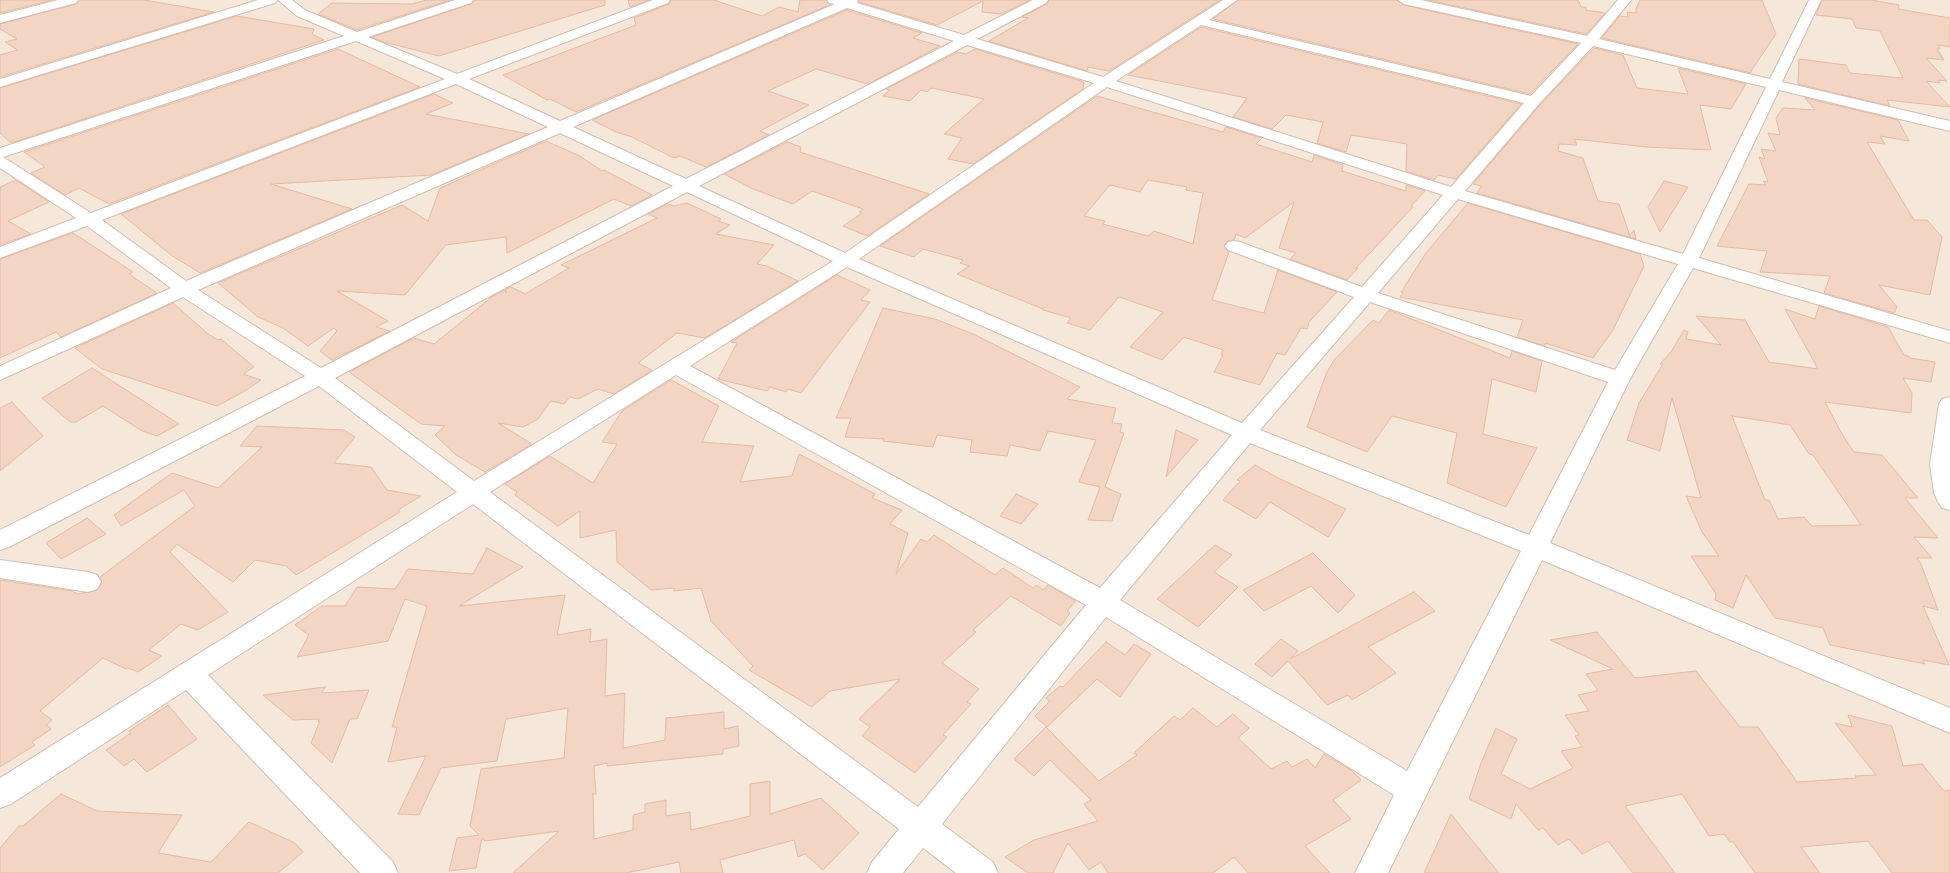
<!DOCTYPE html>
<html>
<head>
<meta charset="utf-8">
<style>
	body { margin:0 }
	canvas { display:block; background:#fdf6ec }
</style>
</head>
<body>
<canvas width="1950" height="873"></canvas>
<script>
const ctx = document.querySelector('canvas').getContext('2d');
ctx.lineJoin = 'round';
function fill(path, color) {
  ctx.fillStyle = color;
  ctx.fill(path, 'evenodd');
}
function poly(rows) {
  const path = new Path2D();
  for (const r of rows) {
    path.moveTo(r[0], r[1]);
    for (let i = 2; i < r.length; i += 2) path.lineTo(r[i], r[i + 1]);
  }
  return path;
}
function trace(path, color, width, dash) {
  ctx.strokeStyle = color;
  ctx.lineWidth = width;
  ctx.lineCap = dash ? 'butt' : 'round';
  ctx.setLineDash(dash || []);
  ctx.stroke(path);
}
const residential = poly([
	[0,0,1950,0,1950,873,0,873]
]);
const building = poly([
	[0,0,52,0,0,13,0,0],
	[79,0,144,0,214,12,0,77,0,55,18,50,5,42,17,39,0,29,0,24,76,4,79,0],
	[426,0,450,0,357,30,318,14,332,3,412,4,426,0],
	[474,0,605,0,605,5,439,56,384,42,372,37,471,4,474,0],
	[628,0,649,0,630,7,628,0],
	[671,0,714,0,762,16,779,7,798,12,800,0,826,0,830,5,576,112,550,99,547,100,503,75,636,25,634,18,669,4,671,0],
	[859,0,1030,0,1001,14,982,12,983,1,937,25,859,2,859,0],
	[1049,0,1220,0,1109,71,1088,67,1087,71,989,41,1028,18,1022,17,1047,4,1049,0],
	[1238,0,1397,0,1404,5,1578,44,1530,94,1213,19,1238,0],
	[1428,0,1578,0,1581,7,1586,7,1586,10,1605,13,1586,34,1428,0],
	[1640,0,1762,0,1776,34,1751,71,1751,73,1602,38,1620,16,1628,17,1627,12,1636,13,1636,9,1640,0],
	[1822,0,1871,0,1899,5,1898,9,1950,18,1950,47,1938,45,1940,49,1937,49,1944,60,1926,58,1947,81,1938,80,1940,83,1926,81,1950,107,1887,100,1890,106,1798,84,1799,59,1846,65,1850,73,1903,78,1880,31,1856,28,1852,19,1816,15,1822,0],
	[847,10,922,33,913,38,940,46,868,84,816,69,768,91,809,105,760,131,769,135,706,167,680,156,674,158,632,137,616,132,592,120,847,10],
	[237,16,314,29,312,34,324,40,11,143,0,133,0,88,237,16],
	[1201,27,1521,104,1456,179,1438,175,1434,180,1406,171,1407,144,1351,135,1346,152,1317,143,1323,122,1286,115,1272,129,1233,117,1247,98,1128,75,1201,27],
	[1594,48,1623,55,1637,88,1688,94,1678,68,1746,84,1731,109,1700,105,1711,150,1647,147,1574,139,1577,145,1559,144,1558,151,1583,158,1598,201,1619,204,1630,236,1634,230,1636,239,1477,193,1482,186,1473,184,1540,105,1594,48],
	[338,49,420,87,109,204,79,188,65,195,31,173,45,167,24,152,338,49],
	[975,49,1084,82,1083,89,973,164,948,159,962,138,944,134,984,99,932,88,927,92,921,90,910,101,883,96,890,90,886,89,958,52,966,54,975,49],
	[434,94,453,103,426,114,529,134,431,175,271,184,352,209,200,273,171,255,121,214,434,94],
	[1097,96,1223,132,1226,127,1262,138,1256,144,1312,162,1314,155,1343,165,1342,171,1406,191,1406,185,1425,191,1411,206,1413,207,1356,268,1358,268,1347,280,1290,259,1296,253,1279,248,1294,202,1245,238,1236,234,1234,240,1227,241,1224,246,1229,252,1212,300,1264,313,1278,270,1337,292,1309,322,1307,329,1301,328,1285,355,1277,353,1260,385,1214,372,1223,355,1221,355,1223,350,1184,337,1162,360,1130,347,1163,312,1119,297,1090,330,1067,323,1071,318,1043,310,1043,309,957,274,969,266,960,263,963,260,923,249,914,257,880,246,1097,96],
	[1148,180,1187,187,1186,190,1203,193,1193,244,1154,231,1148,236,1103,224,1105,221,1084,216,1110,185,1140,192,1148,180],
	[1805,98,1898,120,1909,141,1880,136,1885,144,1867,142,1914,220,1927,220,1942,237,1930,295,1879,285,1897,307,1894,313,1824,293,1830,276,1760,272,1767,251,1717,246,1749,184,1766,185,1763,181,1768,182,1759,157,1765,159,1761,149,1776,151,1768,133,1780,135,1776,118,1783,108,1815,110,1805,98],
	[546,141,580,156,602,171,604,170,652,195,631,206,614,199,507,253,506,237,446,245,405,295,337,291,388,321,376,327,390,331,332,360,320,351,337,331,334,328,308,346,283,328,258,317,218,283,402,205,428,221,440,188,546,141],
	[787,142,801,147,800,152,929,194,867,236,843,226,862,213,859,212,863,209,812,191,793,204,753,189,724,174,787,142],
	[16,180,49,202,8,221,31,234,0,245,0,187,16,180],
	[1664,181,1688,187,1660,232,1648,207,1664,181],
	[687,203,721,219,718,221,730,225,716,234,774,245,757,264,767,266,798,281,705,338,677,333,638,363,652,370,614,394,598,389,578,399,570,397,564,404,551,401,538,419,523,427,498,423,532,444,485,472,456,455,435,435,445,426,421,424,349,372,414,338,434,344,493,296,505,290,506,293,506,289,511,287,525,294,569,268,561,265,657,218,648,214,668,204,674,206,687,203],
	[1468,203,1640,254,1644,266,1613,330,1593,358,1545,343,1545,346,1517,337,1523,320,1400,297,1403,293,1401,292,1426,253,1468,203],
	[73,233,133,272,129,274,157,293,61,337,56,332,0,358,0,259,73,233],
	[837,275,870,290,861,300,870,302,801,393,788,389,786,392,770,387,767,391,718,379,737,343,731,342,837,275],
	[173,303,208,334,218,340,221,339,254,367,243,374,261,380,245,391,217,406,102,369,75,348,173,303],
	[1819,306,1888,327,1904,355,1908,356,1910,358,1935,362,1931,382,1903,378,1912,393,1911,413,1825,402,1842,434,1854,452,1882,455,1918,498,1905,498,1938,538,1914,537,1932,558,1917,558,1921,564,1938,610,1923,606,1949,665,1923,660,1925,664,1830,645,1823,628,1775,618,1746,575,1733,608,1715,600,1716,594,1691,556,1719,556,1702,532,1686,496,1701,498,1672,398,1660,451,1627,440,1639,403,1663,364,1660,364,1671,352,1684,330,1688,332,1686,339,1721,345,1696,316,1745,320,1769,362,1818,369,1785,309,1815,319,1819,306],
	[1732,416,1790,425,1809,454,1813,455,1861,525,1812,526,1804,517,1778,519,1769,500,1765,500,1732,416],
	[883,308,935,319,973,334,1080,387,1067,399,1116,408,1112,423,1122,424,1120,432,1124,433,1105,487,1121,494,1112,521,1088,520,1100,487,1079,482,1096,440,1048,431,1040,451,1010,445,1007,456,970,452,972,440,937,435,933,447,883,441,884,439,845,437,851,418,836,418,883,308],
	[1389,310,1510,358,1512,351,1542,361,1536,392,1492,379,1483,434,1537,448,1506,507,1447,483,1457,433,1392,416,1367,452,1307,427,1326,374,1334,360,1373,320,1379,323,1389,310],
	[92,368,179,424,157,436,142,431,103,406,76,422,70,422,42,398,92,368],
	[671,380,719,406,702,442,754,446,740,482,792,476,799,454,875,494,872,498,902,510,890,524,908,533,896,574,921,539,927,542,934,535,995,575,1003,568,1033,588,1036,585,1043,590,1048,585,1076,601,1067,611,1070,613,1061,626,1011,596,973,630,976,632,942,663,979,689,967,702,971,704,943,735,947,737,915,773,862,736,870,727,859,719,900,679,830,691,812,707,749,670,753,666,711,621,701,588,674,591,674,588,651,590,617,562,616,530,580,538,580,511,558,526,515,495,517,492,505,484,550,456,593,483,617,444,602,442,622,411,671,380],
	[12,402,43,436,0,471,0,408,12,402],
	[257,426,344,430,355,437,334,463,371,467,387,490,421,496,398,510,400,512,296,575,286,566,255,560,233,582,177,544,170,552,228,612,198,630,181,624,149,650,162,656,138,672,128,668,126,669,103,658,40,711,52,720,46,725,51,729,32,742,35,745,0,767,0,580,72,591,78,594,97,590,102,583,100,577,195,506,184,490,121,526,114,515,172,473,218,488,262,447,240,446,257,426],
	[1176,430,1198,440,1166,477,1176,430],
	[1255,465,1278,478,1346,509,1328,537,1270,502,1256,519,1223,500,1240,481,1237,480,1255,465],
	[1016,494,1038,504,1021,524,1000,516,1016,494],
	[87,518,106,534,61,559,46,543,87,518],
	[1215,545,1232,555,1214,572,1238,587,1198,627,1157,599,1215,545],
	[487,548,523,567,459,606,565,595,557,635,591,629,590,642,607,639,605,696,625,693,623,748,665,740,666,718,724,712,724,729,738,726,739,746,723,749,723,754,607,766,607,763,594,766,596,794,593,794,594,839,633,830,633,815,645,812,645,804,666,800,666,816,690,812,691,830,750,816,750,784,770,781,770,814,821,798,859,833,823,870,805,854,798,857,794,840,720,860,723,873,681,873,679,862,626,873,513,873,559,831,485,841,482,838,476,868,449,871,457,838,479,835,470,826,481,769,564,758,568,708,506,719,497,761,441,768,419,815,398,814,426,756,388,762,397,727,392,727,427,606,405,599,388,641,297,657,309,635,295,625,322,606,345,606,357,587,395,589,408,569,473,574,487,548],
	[1313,553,1355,595,1338,613,1311,586,1264,611,1243,590,1313,553],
	[1414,592,1435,611,1368,647,1396,673,1352,700,1348,695,1327,705,1288,661,1272,677,1255,664,1281,639,1298,651,1290,659,1414,592],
	[1597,632,1635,678,1696,671,1740,727,1758,727,1797,782,1856,778,1855,776,1876,775,1835,723,1852,727,1848,715,1892,726,1903,766,1922,764,1944,791,1950,790,1950,873,1892,873,1868,841,1801,847,1820,873,1755,873,1733,842,1730,842,1724,834,1709,836,1682,794,1625,806,1675,873,1633,873,1608,841,1582,854,1569,839,1558,845,1543,828,1538,830,1516,804,1511,819,1469,799,1481,763,1496,728,1517,739,1501,774,1530,789,1573,768,1561,751,1582,747,1575,736,1579,735,1565,715,1589,711,1578,695,1597,691,1597,689,1586,674,1613,669,1550,640,1597,632],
	[1106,642,1125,655,1134,644,1151,654,1120,697,1097,679,1047,727,1035,716,1050,701,1046,698,1060,686,1063,687,1106,642],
	[325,687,322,693,369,690,357,719,350,719,332,763,311,743,320,721,318,722,319,719,293,720,263,695,325,687],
	[168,705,197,739,147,772,134,759,124,766,106,750,131,733,129,731,168,705],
	[1193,708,1217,727,1233,714,1249,728,1238,738,1271,769,1287,761,1292,767,1307,759,1315,768,1324,754,1351,770,1361,780,1333,800,1351,819,1305,846,1330,873,1248,873,1234,857,1213,873,1108,873,1101,862,1089,870,1068,843,1053,873,1028,873,1005,857,1034,840,1098,821,1084,804,1091,800,1050,760,1034,776,1014,759,1046,727,1099,781,1137,755,1134,753,1174,716,1180,720,1193,708],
	[61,794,97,811,182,815,158,853,211,862,249,822,295,843,303,852,278,873,0,873,0,848,19,826,23,826,61,794],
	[1451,814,1470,838,1499,873,1424,873,1451,814]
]);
const minor = poly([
	[58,0,78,0,76,3,0,23,0,15,58,0],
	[258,0,277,0,275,3,0,87,0,79,258,0],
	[278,0,292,0,305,10,357,32,455,0,473,0,471,3,368,37,457,74,653,0,670,0,668,3,469,79,560,121,835,4,829,3,827,0,858,0,857,3,964,35,1033,0,1048,0,1046,3,977,39,1103,77,1223,0,1237,0,1209,20,1531,96,1581,43,1404,4,1398,0,1421,0,1587,36,1618,0,1631,0,1599,39,1770,79,1809,0,1821,0,1782,82,1950,121,1950,131,1779,90,1699,258,1950,331,1950,343,1693,268,1630,379,1550,543,1950,708,1950,733,1542,560,1388,873,1355,873,1394,795,1106,617,942,824,993,862,998,873,956,873,923,848,903,873,867,873,872,862,899,829,473,504,208,675,393,862,398,873,360,873,186,690,11,804,0,808,0,778,457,492,319,386,9,547,0,550,0,530,305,376,183,297,0,380,0,366,171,288,87,226,0,258,0,247,76,218,0,168,0,148,344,36,297,16,278,0],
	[847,8,954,41,686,179,573,127,847,8],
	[1201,25,1524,103,1451,187,1116,81,1201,25],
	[356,41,445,79,91,213,3,157,356,41],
	[967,45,1094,83,845,253,699,186,967,45],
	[1593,46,1766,87,1683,254,1465,191,1539,104,1593,46],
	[456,84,548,127,186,281,102,220,456,84],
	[1107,87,1443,195,1362,287,1240,242,1234,241,1228,242,1225,246,1228,250,1354,297,1242,423,859,259,1107,87],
	[560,133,673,186,321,368,198,290,560,133],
	[687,192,833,261,474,481,335,378,687,192],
	[1458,199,1678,264,1615,370,1378,293,1458,199],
	[847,267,1232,435,1100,588,690,366,847,267],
	[1370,302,1608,382,1529,535,1260,430,1370,302],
	[676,375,1086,605,918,807,490,492,676,375],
	[1250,443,1521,551,1407,771,1120,600,1250,443],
	[1950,397,1950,510,1942,508,1938,502,1934,493,1930,464,1939,404,1942,399,1950,397],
	[0,560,88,572,97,575,101,582,97,589,88,592,0,578,0,560]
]);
fill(residential, '#f5e8da');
fill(building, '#f3d5c3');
trace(building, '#e6bba3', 1);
trace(minor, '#d1beb0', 2);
fill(minor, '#fff');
</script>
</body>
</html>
